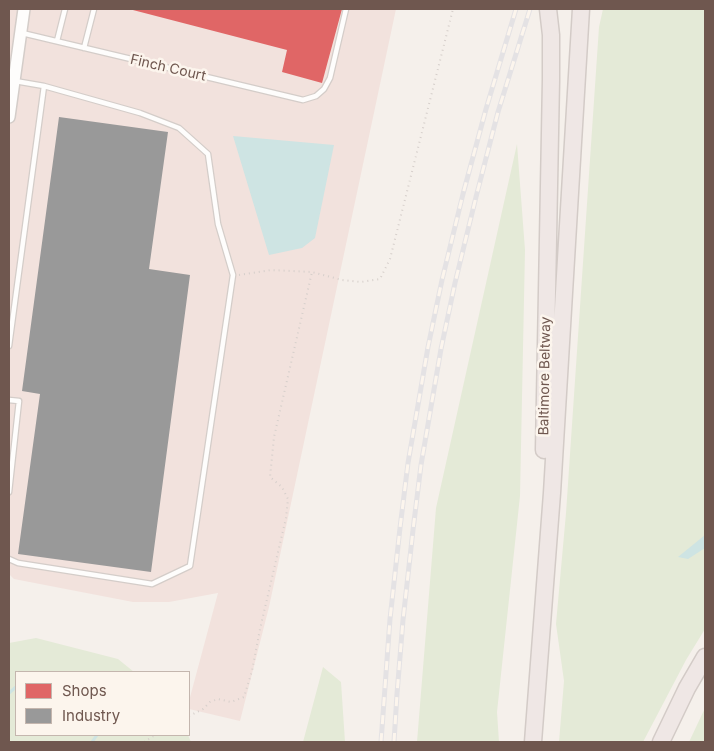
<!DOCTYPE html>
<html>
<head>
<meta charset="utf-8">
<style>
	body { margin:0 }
	#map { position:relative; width:714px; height:751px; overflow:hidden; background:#f5f0eb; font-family:Inter,sans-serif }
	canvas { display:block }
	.frame { position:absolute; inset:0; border:10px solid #6f574f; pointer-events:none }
	.legend { position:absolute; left:15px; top:671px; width:175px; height:65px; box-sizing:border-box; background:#fcf5ed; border:1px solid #c4b6ae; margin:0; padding:6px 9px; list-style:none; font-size:15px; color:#6f574f }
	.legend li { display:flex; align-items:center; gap:10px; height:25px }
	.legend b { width:25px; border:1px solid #c4b6ae }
</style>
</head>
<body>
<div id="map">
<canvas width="714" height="751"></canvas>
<div class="frame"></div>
<ul class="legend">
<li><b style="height:14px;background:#e06666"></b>Shops</li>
<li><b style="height:14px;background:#999"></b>Industry</li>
</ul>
</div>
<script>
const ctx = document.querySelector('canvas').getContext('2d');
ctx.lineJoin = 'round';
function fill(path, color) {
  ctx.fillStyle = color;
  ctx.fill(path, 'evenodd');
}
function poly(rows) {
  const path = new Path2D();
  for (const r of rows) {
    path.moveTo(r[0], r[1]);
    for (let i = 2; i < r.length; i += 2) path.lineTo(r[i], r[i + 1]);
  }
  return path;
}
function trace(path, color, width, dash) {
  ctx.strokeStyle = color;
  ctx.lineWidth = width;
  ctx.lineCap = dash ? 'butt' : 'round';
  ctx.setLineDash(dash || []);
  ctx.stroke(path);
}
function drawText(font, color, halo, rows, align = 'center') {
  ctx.font = font + ' Inter,sans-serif';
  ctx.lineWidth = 5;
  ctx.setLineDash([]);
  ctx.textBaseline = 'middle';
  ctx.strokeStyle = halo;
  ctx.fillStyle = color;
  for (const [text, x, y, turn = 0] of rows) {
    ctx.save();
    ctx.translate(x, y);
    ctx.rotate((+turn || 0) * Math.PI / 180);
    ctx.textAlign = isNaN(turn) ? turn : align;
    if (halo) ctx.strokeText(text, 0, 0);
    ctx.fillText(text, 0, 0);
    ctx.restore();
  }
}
const commercial = poly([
	[9,9,396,9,269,607,240,721,189,709,189,701,218,593,169,602,133,602,14,579,9,574]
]);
const green = poly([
	[603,9,705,9,705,629,686,660,643,742,559,742,564,681,556,624,566,513,599,27],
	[517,144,525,250,520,496,497,712,499,742,417,742,436,508],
	[36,638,118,659,134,672,16,672,16,735,188,735,191,742,9,742,9,643],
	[323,667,341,682,345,742,303,742],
	[705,708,705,742,689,742]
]);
const water = poly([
	[233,136,334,145,315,238,302,248,269,255],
	[705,535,705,548,688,559,678,557]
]);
const shops = poly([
	[129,9,342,9,322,83,282,72,287,50]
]);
const industry = poly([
	[59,117,168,132,149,269,190,275,151,572,18,554,40,394,22,391]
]);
const stream = poly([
	[9,693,16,687],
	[92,742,97,735]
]);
const path = poly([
	[239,275,271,270,312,272,342,280,361,282,380,279,390,259,453,9],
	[189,716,203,709,210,702,218,699,231,702,244,697,252,671,260,629,286,518,288,499,282,487,270,477,274,437,312,272],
	[144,742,155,735]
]);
const service = poly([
	[22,33,303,100,316,96,324,89,330,78,346,9],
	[57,41,65,9],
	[84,48,94,9],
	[9,346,44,86],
	[9,400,19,401,9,492],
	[9,559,18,563,152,584,190,566,233,275,218,224,208,154,179,128,140,113,44,86,15,81]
]);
const tertiary = poly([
	[9,117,24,9]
]);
const motorway = poly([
	[544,450,551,80,551,35,548,9],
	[533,742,552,493,581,9],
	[661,742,687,688,705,657]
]);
const rail = poly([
	[381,742,390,619,400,528,408,463,428,347,442,280,463,194,486,109,516,9],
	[394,742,397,694,403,620,413,530,421,465,441,349,455,283,476,197,498,112,530,9]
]);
const streetNames = [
	["Finch Court",168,68,13],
	["Baltimore Beltway",545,376,-89]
];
fill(commercial, '#f2e2dd');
fill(green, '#e4ead7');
fill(water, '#cee4e3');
fill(shops, '#e06666');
fill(industry, '#999');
trace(stream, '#cee4e3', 3);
trace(service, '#d4cdc9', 7);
trace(tertiary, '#d4cdc9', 14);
trace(motorway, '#d3cbc7', 19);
trace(path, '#d6cfcb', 2, [1, 4]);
trace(service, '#fefdfc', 4.5);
trace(tertiary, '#fefdfc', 11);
trace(motorway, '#efe7e5', 16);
trace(rail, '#e4e2e4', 5);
trace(rail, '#fcf5ed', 3, [9]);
drawText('14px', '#6f574f', '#fcf5ed', streetNames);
</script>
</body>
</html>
